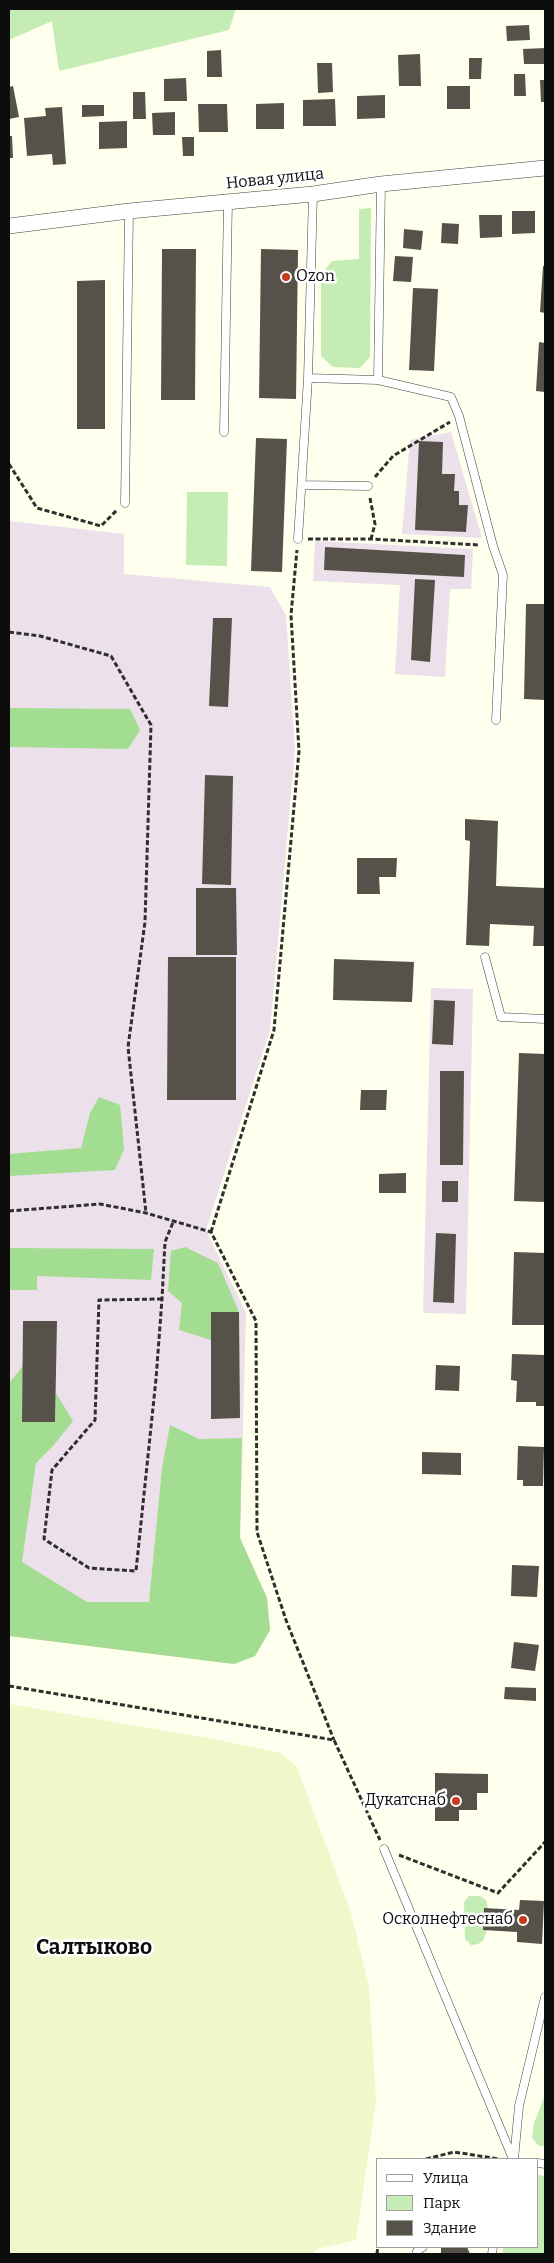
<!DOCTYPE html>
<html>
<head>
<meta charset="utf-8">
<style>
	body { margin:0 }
	#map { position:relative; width:554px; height:2263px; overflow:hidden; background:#feffed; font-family:Bitter,serif }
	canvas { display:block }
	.frame { position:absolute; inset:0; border:10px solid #0d0d0d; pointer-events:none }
	.legend { position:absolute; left:376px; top:2158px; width:162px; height:90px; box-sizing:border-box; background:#fff; border:1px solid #9e9e9e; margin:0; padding:6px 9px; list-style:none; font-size:15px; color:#0d0d0d }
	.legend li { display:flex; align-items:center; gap:10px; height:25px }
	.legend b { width:25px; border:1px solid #9e9e9e }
</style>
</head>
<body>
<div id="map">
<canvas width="554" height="2263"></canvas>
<div class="frame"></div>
<ul class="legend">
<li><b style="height:6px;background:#fff"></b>Улица</li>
<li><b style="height:14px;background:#c4ecb4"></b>Парк</li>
<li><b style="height:14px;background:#565149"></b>Здание</li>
</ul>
</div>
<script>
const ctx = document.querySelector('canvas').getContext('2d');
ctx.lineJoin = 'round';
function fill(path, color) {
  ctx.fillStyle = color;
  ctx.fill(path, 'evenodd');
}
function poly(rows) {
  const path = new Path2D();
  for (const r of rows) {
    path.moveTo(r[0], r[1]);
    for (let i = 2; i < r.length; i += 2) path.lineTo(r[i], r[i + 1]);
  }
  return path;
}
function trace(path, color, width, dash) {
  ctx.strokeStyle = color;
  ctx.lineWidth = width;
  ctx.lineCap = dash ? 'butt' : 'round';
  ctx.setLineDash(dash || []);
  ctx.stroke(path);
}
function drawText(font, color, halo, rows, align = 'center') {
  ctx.font = font + ' Bitter,serif';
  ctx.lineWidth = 5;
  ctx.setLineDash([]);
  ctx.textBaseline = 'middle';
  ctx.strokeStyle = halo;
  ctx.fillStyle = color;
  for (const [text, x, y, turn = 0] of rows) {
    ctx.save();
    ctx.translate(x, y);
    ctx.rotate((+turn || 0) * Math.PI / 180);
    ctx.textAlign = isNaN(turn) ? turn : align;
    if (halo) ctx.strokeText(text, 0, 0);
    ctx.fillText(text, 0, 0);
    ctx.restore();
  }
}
const industrial = poly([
	[451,432,482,538,402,534,410,440],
	[9,521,124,534,124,574,270,587,286,615,295,749,270,1030,206,1230,246,1313,240,1538,267,1598,270,1630,255,1656,234,1664,9,1636],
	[315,541,473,549,471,589,450,589,445,677,395,674,400,585,313,581],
	[431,988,473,989,466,1314,423,1313]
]);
const farmland = poly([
	[9,1704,208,1738,281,1753,297,1767,351,1913,369,1987,376,2101,356,2240,317,2249,312,2254,9,2254]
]);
const green = poly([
	[9,9,236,9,229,30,59,71,52,21,9,40],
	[371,208,370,357,360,368,333,367,321,356,321,275,332,261,359,259,359,209],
	[187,492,228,492,227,566,186,565],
	[469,1896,480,1896,486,1900,488,1908,484,1908,483,1929,487,1930,483,1941,478,1944,471,1945,465,1939,464,1902],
	[545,2095,545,2146,539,2146,532,2138,534,2123],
	[538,2175,545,2176,545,2254,503,2254,503,2247,538,2247]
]);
const forest = poly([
	[9,708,130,709,140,730,128,749,9,747],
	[99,1097,120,1105,124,1149,115,1170,9,1176,9,1154,81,1148,90,1113],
	[185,1247,218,1263,239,1312,211,1312,211,1340,179,1330,182,1303,168,1291,171,1251],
	[9,1248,154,1249,151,1280,37,1276,37,1290,9,1290],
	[23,1366,22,1422,55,1422,56,1393,73,1421,53,1446,36,1463,22,1562,87,1602,149,1602,162,1468,170,1425,199,1439,242,1438,240,1538,267,1598,270,1630,255,1656,234,1664,9,1636,9,1383]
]);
const building = poly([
	[529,25,530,40,507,41,506,26],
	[545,48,545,64,524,64,523,49],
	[221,50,222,77,207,77,207,51],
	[420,54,421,86,399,86,398,55],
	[469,58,482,58,481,79,469,79],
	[317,63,332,63,333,92,318,93],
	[514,74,525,74,526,96,514,96],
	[186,78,187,101,164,101,164,79],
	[540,80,545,80,545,102,541,102],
	[13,86,19,117,9,119,9,87],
	[447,86,470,86,470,109,447,109],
	[133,92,145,92,146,119,133,119],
	[385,95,385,118,357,119,357,96],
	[335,99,336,126,303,126,303,100],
	[284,103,284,129,256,129,256,104],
	[198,104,227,104,228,132,199,132],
	[82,105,104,105,104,116,82,117],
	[62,107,66,164,53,165,52,154,27,156,24,118,46,116,45,108],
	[175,112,175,135,153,135,152,113],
	[127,121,127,148,99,149,99,122],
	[9,136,12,136,13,158,9,158],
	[182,137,194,137,194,156,183,156],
	[512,211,535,211,535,233,512,234],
	[479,215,502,215,502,237,480,238],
	[442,223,459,224,458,244,441,243],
	[404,229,423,231,421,250,403,248],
	[162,249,196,249,195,400,161,400],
	[261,249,298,250,296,399,259,398],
	[395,256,413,257,411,282,393,281],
	[543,266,545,266,545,313,540,312],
	[105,280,105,429,77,429,77,281],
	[413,288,438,289,434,371,409,370],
	[539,342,545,343,545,392,536,391],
	[256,438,287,439,282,572,251,571],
	[419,441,443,442,442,474,455,474,454,491,459,491,459,505,468,505,466,532,415,530],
	[325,547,465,555,464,577,324,570],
	[415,579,435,580,430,662,411,660],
	[526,604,545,604,545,700,524,699],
	[213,618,232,618,228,707,209,706],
	[205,775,233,776,231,885,202,884],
	[465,819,498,821,496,886,545,888,545,946,533,946,534,926,490,924,489,946,466,945,470,841,465,840],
	[357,858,397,858,396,877,379,877,380,894,357,894],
	[196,888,236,888,237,955,196,955],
	[168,957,236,957,236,1100,167,1100],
	[334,959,414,962,412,1002,333,1000],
	[434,1000,455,1001,453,1045,432,1044],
	[519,1053,545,1054,545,1202,514,1201],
	[440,1071,464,1071,463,1165,440,1165],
	[361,1090,387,1090,386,1110,360,1110],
	[406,1173,406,1193,379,1193,379,1174],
	[442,1181,458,1181,458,1202,442,1202],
	[436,1233,456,1234,454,1303,433,1302],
	[514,1252,545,1253,545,1325,512,1325],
	[211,1312,239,1312,240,1418,211,1419],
	[23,1321,57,1321,55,1422,22,1422],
	[512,1354,545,1355,544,1406,536,1406,536,1402,516,1402,517,1381,511,1380],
	[436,1365,460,1366,459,1391,435,1390],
	[518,1446,544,1447,543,1486,523,1486,523,1480,517,1480],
	[422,1452,461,1453,461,1475,422,1474],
	[512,1565,539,1566,537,1597,511,1596],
	[514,1642,539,1645,535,1671,511,1668],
	[505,1687,536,1688,536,1701,504,1699],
	[435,1773,488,1774,488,1793,477,1793,477,1810,459,1810,459,1821,435,1821],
	[520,1900,544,1901,542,1944,517,1942,517,1932,483,1930,484,1908,519,1910],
	[441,2247,467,2247,470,2254,441,2254]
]);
const path = poly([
	[9,464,37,508,101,526,117,510],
	[375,477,393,456,450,422],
	[370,498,375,524,371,539],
	[308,539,371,539,480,545],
	[9,632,40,636,111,656,151,725,145,922,128,1047,146,1213],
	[9,1211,100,1204,146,1213,211,1232,256,1321,257,1532,286,1620,334,1740],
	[211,1232,274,1030,299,751,291,615,297,550],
	[162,1299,99,1300,95,1420,52,1470,44,1539,89,1568,136,1571,156,1379,162,1299,165,1242,174,1220],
	[9,1686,334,1740,380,1840],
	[399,1855,498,1893,545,1842],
	[426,2159,454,2152,499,2159],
	[377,2254,378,2244]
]);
const lane = poly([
	[381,184,378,380,451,397,459,416,493,546,503,575,496,720],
	[313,194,308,378,378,380],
	[224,432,228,201],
	[302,485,368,486],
	[125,503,129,211],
	[298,539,308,378],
	[485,957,501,1017,545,1019],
	[384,1849,513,2159],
	[514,2159,519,2106,545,1997],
	[538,2163,545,2164],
	[417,2254,417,2251,423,2247],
	[492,2254,493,2247]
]);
const street = poly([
	[9,226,129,211,313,194,381,184,545,168]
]);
const markers = [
	[286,277,5,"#c53b1d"],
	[456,1801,5,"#c53b1d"],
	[523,1920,5,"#c53b1d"]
];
const streetNames = [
	["Новая улица",275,179,-6]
];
const poiNames = [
	["Ozon",296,277,"left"],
	["Дукатснаб",446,1801],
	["Осколнефтеснаб",513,1920]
];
const districtNames = [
	["Салтыково",94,1948]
];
fill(industrial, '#ece0eb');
fill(farmland, '#f0f7cb');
fill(green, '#c4ecb4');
fill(forest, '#a3dd92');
fill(building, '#565149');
trace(lane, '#404040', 9);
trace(street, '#404040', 16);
trace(path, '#2f2f2f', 3, [5, 2.5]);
trace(lane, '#fff', 8);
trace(street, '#fff', 15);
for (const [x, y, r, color] of markers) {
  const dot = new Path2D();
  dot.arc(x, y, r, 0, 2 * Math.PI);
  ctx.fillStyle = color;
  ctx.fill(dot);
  trace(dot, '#fff', 2);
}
drawText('16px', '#0d0d0d', '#fff', streetNames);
drawText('16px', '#0d0d0d', '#fff', poiNames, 'right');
drawText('bold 21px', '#0d0d0d', '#fff', districtNames);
</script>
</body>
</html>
